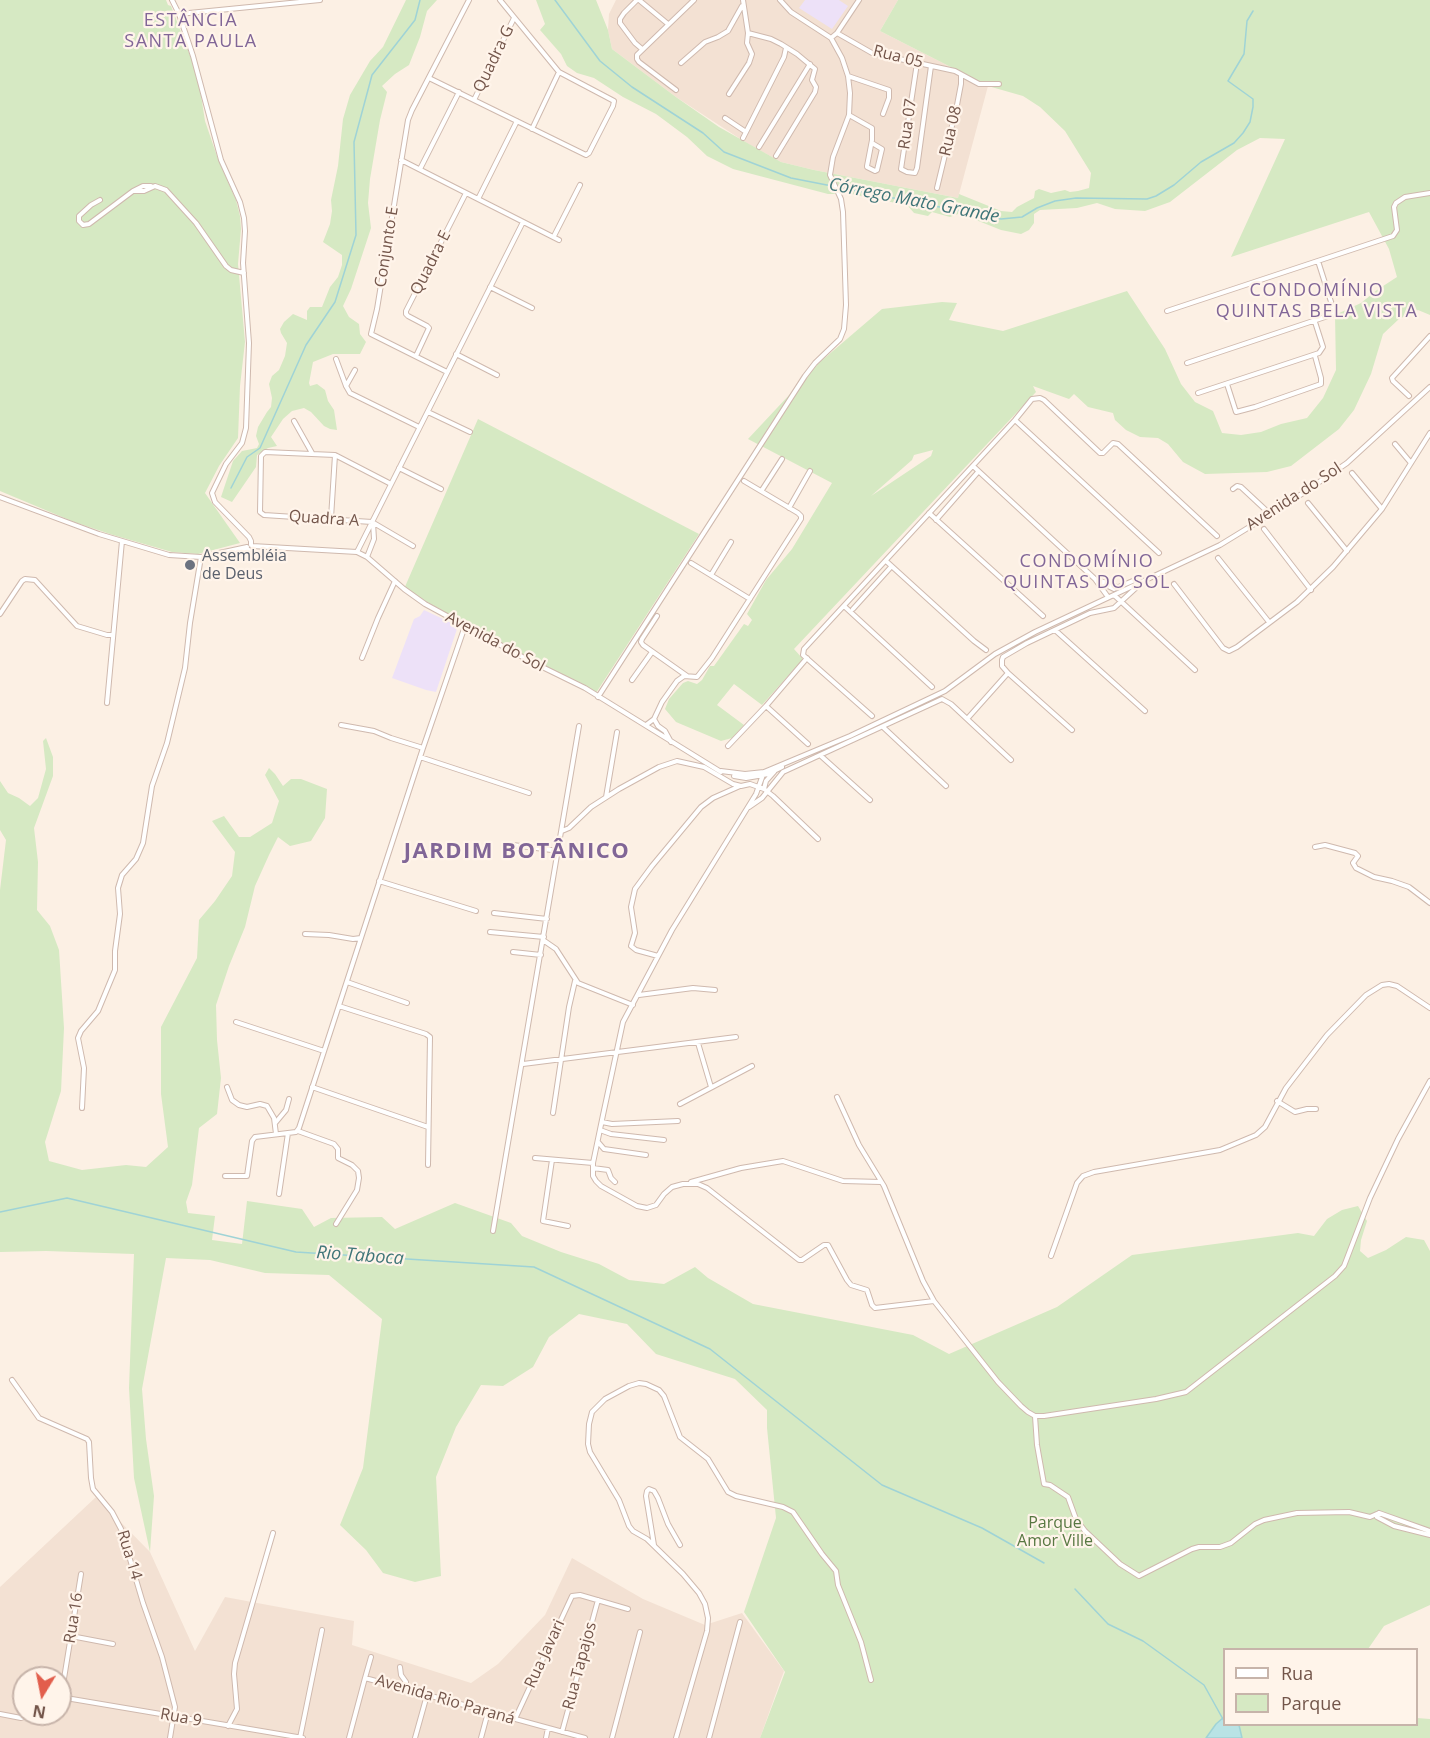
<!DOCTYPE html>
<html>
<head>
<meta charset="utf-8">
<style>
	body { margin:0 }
	#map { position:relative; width:1430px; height:1738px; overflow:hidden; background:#fcf0e4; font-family:"Open Sans",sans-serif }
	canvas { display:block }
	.legend { position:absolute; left:1223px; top:1648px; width:195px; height:78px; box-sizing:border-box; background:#fff4ea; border:2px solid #c7b4aa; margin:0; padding:8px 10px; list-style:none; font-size:18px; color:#73554a }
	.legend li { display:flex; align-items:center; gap:12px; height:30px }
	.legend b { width:30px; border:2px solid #c7b4aa }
	.north { position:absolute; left:12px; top:1666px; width:60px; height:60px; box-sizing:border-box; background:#fff4ea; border:2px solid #c7b4aa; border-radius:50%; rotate:190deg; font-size:16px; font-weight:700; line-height:24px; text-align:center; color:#73554a }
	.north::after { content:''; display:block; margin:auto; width:21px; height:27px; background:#e25e4c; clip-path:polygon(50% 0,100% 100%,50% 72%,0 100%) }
</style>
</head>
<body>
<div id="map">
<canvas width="1430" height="1738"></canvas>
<ul class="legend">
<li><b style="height:8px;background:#fff"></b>Rua</li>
<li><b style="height:16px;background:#d6e9c3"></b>Parque</li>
</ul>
<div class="north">N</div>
</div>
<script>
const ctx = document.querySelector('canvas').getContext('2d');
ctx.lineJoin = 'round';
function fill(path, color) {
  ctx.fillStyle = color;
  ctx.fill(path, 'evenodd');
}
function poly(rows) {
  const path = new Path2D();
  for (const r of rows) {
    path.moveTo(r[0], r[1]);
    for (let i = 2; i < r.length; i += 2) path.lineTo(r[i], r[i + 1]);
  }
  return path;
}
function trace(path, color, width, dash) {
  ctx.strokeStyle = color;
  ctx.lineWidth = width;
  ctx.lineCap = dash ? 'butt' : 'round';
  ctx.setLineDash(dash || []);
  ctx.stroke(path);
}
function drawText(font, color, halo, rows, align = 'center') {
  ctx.font = font + ' "Open Sans",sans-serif';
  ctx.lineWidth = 4.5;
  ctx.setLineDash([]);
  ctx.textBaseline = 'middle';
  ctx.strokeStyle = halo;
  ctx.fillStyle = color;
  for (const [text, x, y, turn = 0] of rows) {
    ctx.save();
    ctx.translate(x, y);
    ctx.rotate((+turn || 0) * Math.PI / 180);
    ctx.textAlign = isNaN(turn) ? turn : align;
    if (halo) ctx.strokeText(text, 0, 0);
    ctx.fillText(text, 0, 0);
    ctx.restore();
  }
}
const residential = poly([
	[616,0,898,0,880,31,988,86,958,198,814,170,781,162,745,142,676,97,612,49,608,30,609,14],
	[96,1497,150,1552,195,1651,225,1597,354,1621,352,1645,471,1683,498,1664,545,1615,572,1558,643,1599,705,1625,742,1613,784,1671,760,1738,0,1738,0,1587],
	[24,1678,60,1678,60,1714,24,1714]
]);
const education = poly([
	[805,0,839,0,848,6,832,29,799,8],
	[424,610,458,626,436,692,426,690,392,678,414,619,420,616]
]);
const green = poly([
	[0,0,166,0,168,5,171,6,198,76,205,121,218,159,236,200,240,216,241,229,238,264,245,342,240,386,238,438,219,466,205,493,240,543,198,554,172,552,113,535,74,522,0,491],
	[406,0,437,0,427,11,420,37,409,65,395,74,382,86,387,92,380,120,370,179,368,203,371,228,351,289,343,306,349,317,359,324,360,334,366,342,360,354,333,354,313,362,309,383,310,386,317,384,325,390,328,401,334,410,337,430,330,429,324,426,311,412,304,408,292,411,283,419,271,437,277,446,268,448,257,455,256,467,232,502,221,497,233,461,242,451,257,448,259,444,256,436,258,427,267,412,271,407,272,398,269,384,272,376,279,370,285,356,287,343,281,333,280,329,284,322,293,314,307,320,307,311,310,307,322,307,330,287,338,277,342,265,342,255,323,242,330,224,332,211,331,200,338,166,343,119,350,95,370,61,383,47],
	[536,0,596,0,608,30,612,49,676,97,719,127,781,162,814,170,958,198,959,194,1001,211,1012,212,1017,207,1034,198,1035,191,1039,189,1051,193,1065,190,1070,192,1078,191,1089,188,1091,173,1065,131,1040,107,1023,96,988,86,880,31,898,0,1430,0,1430,315,1418,310,1399,319,1383,334,1371,374,1354,410,1339,429,1291,466,1267,472,1205,474,1183,462,1168,444,1158,438,1140,437,1126,430,1115,420,1113,413,1088,407,1074,394,1069,399,1033,386,1036,392,794,649,803,659,762,705,734,684,717,705,744,725,732,738,721,741,676,722,665,709,669,699,683,683,688,681,697,684,702,680,710,666,714,666,744,624,748,626,752,620,747,614,766,580,792,549,832,483,748,439,820,362,882,309,942,302,957,303,949,320,1003,331,1127,291,1165,349,1181,384,1195,402,1213,411,1222,433,1241,435,1261,432,1281,424,1307,418,1323,398,1336,370,1335,315,1361,303,1377,290,1397,277,1389,249,1369,212,1231,257,1285,139,1260,138,1237,150,1170,202,1145,211,1115,209,1097,203,1077,208,1040,210,1034,214,1034,223,1029,230,1021,234,1001,230,966,216,958,214,950,217,932,212,928,216,914,213,908,206,891,202,851,194,828,194,733,169,707,156,687,137,656,114,623,97,594,78,577,73,567,66,561,54,540,30,545,24],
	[933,450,931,456,871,496,912,460,914,455],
	[478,419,699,534,594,696,404,589],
	[46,738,53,757,53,776,34,828,38,862,37,910,50,926,59,950,64,1028,61,1091,45,1142,49,1161,82,1170,126,1165,146,1167,168,1147,161,1094,161,1027,197,958,199,920,215,901,232,876,235,852,212,821,224,816,239,837,250,837,272,823,279,801,265,775,269,768,275,774,283,786,291,779,301,779,327,789,325,818,311,841,290,846,278,837,269,855,255,886,245,927,229,966,216,1005,217,1040,221,1078,217,1114,199,1128,192,1185,186,1202,188,1213,215,1216,212,1240,242,1244,247,1201,302,1209,314,1227,331,1218,382,1217,395,1229,455,1203,511,1223,522,1236,561,1252,599,1264,629,1280,664,1284,695,1267,708,1278,753,1304,913,1335,949,1354,1057,1307,1132,1255,1298,1233,1314,1236,1327,1219,1342,1210,1358,1206,1367,1221,1361,1240,1360,1251,1368,1258,1386,1250,1406,1237,1424,1240,1430,1251,1430,1605,1384,1626,1368,1649,1224,1650,1224,1724,1416,1724,1417,1718,1430,1719,1430,1738,760,1738,785,1672,744,1612,776,1518,767,1428,767,1410,735,1379,656,1354,627,1324,579,1314,549,1337,533,1367,503,1386,481,1385,456,1427,436,1477,441,1576,415,1582,383,1573,366,1550,340,1525,363,1468,382,1319,329,1275,265,1273,210,1260,166,1258,142,1389,146,1439,154,1496,150,1552,134,1478,129,1388,134,1254,46,1251,0,1252,0,890,6,840,0,830,0,781,8,793,19,798,30,806,38,798,46,769,43,741]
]);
const water = poly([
	[1224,1717,1224,1724,1239,1725,1242,1738,1206,1738,1216,1724,1224,1717]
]);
const stream = poly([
	[555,0,600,61,632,87,703,133,724,152,791,178,1001,219,1022,217,1037,208,1055,201,1076,198,1147,199,1156,196,1174,185,1201,162,1234,143,1243,133,1250,122,1253,107,1253,99,1228,81,1244,54,1247,21,1253,11],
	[231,488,247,457,260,448,306,345,335,302,356,235,354,142,372,75,415,20,420,0],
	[0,1212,67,1198,296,1252,534,1267,710,1349,882,1485,982,1528,1044,1563],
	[1075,1589,1108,1624,1143,1641,1204,1685,1224,1721]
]);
const minor = poly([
	[172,0,179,14,193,56,221,160,240,202,244,218,245,231,243,263,249,343,246,428,242,443,226,464,212,493,215,502,249,537,251,541,251,545],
	[637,0,624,13,620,19,620,23,635,43,642,49],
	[639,0,668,24],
	[743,0,748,33,771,39,781,44,797,54,815,69,812,80,816,87,815,92,776,156],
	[179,14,320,0],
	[837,33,872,53,955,71,979,84,999,84],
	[831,38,837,33,859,0],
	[681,63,705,42,718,37,728,31,742,6],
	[917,63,901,169,907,172,915,173,917,168,931,66],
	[848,76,889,90,889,98,883,114],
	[429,78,586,155,589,153,613,106,614,101,559,72,500,0],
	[676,90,639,62,637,59,637,55,694,0],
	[729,94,749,63,752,54,747,43,748,33],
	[474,100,514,18],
	[849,115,872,128,872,140,867,166,867,167,875,171,877,170,882,149,872,143],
	[725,118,746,132],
	[532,129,559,72],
	[743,138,784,57,786,48],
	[759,147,810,64],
	[401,160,559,240],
	[420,169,459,92],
	[937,188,957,105,961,84,961,75],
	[133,191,143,186,151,186],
	[478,199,517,121],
	[100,200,91,205,79,216,79,221,83,225,89,224,133,191,144,191,155,186,166,190,196,223,226,266,231,270,244,273],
	[554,236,580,185],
	[490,287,532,308],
	[1167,311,1393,236,1397,230,1394,207,1396,203,1405,197,1430,193],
	[456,354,497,375],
	[416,356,429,328,427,326,408,316,406,314,406,311,466,193],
	[336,359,346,386,350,393,419,427],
	[1187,363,1334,314,1333,308,1318,261],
	[447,372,371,334,377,309,408,120,412,110,469,0],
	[1227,384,1236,412,1255,407,1321,384,1321,378,1315,356],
	[346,386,355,370],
	[1198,393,1319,353,1323,347,1315,322],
	[1409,396,1393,381,1392,378,1430,336],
	[428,412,470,432],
	[1015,420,1159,553],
	[294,421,312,453],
	[1395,444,1411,463],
	[973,466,1095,579,1108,597],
	[399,468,441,489],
	[1352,473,1382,509],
	[391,484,335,455,265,452,261,456,260,512,264,515,372,522,413,546],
	[1233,489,1237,486,1241,487,1270,514],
	[762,490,782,459],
	[0,497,99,534,169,555,201,557,247,547],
	[1308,503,1347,551],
	[789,508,810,471],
	[929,513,1043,616],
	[331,518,335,455],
	[936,520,978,472],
	[1264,529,1311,590],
	[252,546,357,552,367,557,404,589,425,604,528,660,585,688,721,772],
	[239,551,249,550],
	[357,552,523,222],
	[367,557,374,539,373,523],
	[1218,558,1269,622],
	[886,561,974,641,986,650],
	[691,563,750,599],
	[711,575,731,542],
	[1099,580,1117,587],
	[1098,581,1114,589,1135,580,1141,582],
	[1174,584,1223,648,1229,651,1237,647,1297,602,1333,567,1382,509,1430,433],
	[1114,595,1195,670],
	[844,606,932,687],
	[853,609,890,568],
	[0,614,22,581,25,579,35,580,77,626,107,635,113,635],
	[657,616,642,639,641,642,643,645,687,676],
	[1055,630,1145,711],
	[362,658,378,618,395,581],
	[1008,673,1072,730],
	[632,680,652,652],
	[598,697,805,376,815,363,840,339,844,329,846,305,843,212,841,199,830,175,833,157,849,115,850,93,848,76,842,58,831,38,791,12,780,0],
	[107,703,122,541],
	[766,706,808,744],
	[872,716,803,655,804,649,1015,420,1032,399,1040,398,1044,400,1100,453,1103,453,1113,443,1118,444,1217,536],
	[654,719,658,726,665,731,671,742],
	[967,719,1008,673,1002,666,1002,660,1003,657,1027,643,1090,613,1114,608,1139,585],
	[341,725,374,731,391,738,423,748],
	[646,725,654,719,662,702,677,681,684,676,697,677,712,658,801,519,801,516,798,513,744,481],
	[883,727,946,786],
	[728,746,766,706,807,658],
	[821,756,870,800],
	[420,757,529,793],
	[721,771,745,774,764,772,850,736,945,691,995,654,1035,632,1220,545,1287,504,1347,463,1430,387],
	[764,772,756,794,672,930,623,1022,603,1115,593,1163,593,1176,596,1181,601,1186,637,1206,647,1208,656,1205,664,1194,672,1187,683,1184,698,1184,707,1188,799,1260,802,1260,824,1245,828,1245,847,1280,851,1285,867,1290,872,1305,875,1308,934,1301],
	[734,776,746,778,758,776,768,774,782,767],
	[764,789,766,781,774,772],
	[606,797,617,732],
	[749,807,762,798,783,772,942,699,951,704,1011,760],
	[562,831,569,828,591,807,619,789,659,767,677,761,704,767,733,784,741,786,750,784,764,789,773,796,818,839],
	[513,845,559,851],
	[1315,847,1325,845,1355,853,1358,856,1353,863,1356,868,1374,877,1392,881,1409,887,1430,903],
	[379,881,476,911],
	[494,913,547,919],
	[490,932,544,937],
	[305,934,329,935,353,939,361,938],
	[543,940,556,949,578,983,633,1005],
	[513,952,541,955],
	[658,956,636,950,631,946,635,933,631,907,635,889,652,866,701,807,713,798,740,786],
	[347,982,407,1003],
	[639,995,693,988,715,990],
	[339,1006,426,1034,430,1037,428,1165],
	[236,1022,324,1051],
	[698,1043,711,1087],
	[523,1064,736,1037],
	[227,1087,232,1100,239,1105,247,1107,260,1104,267,1106,274,1118,276,1134],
	[312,1087,428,1127],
	[837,1097,859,1145,884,1186,923,1281,934,1301,998,1382,1021,1406,1028,1412,1035,1416,1044,1416,1156,1399,1186,1392,1335,1276,1344,1266,1370,1198,1398,1139,1430,1081],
	[1277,1101,1295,1112,1307,1109,1316,1109],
	[680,1104,752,1066],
	[82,1108,84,1068,78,1038,81,1031,98,1011,115,970,115,951,120,914,118,888,122,875,136,859,143,843,152,786,167,743,185,668,190,623,201,557],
	[553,1113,569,1007,575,981],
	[276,1122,286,1110,289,1099],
	[602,1122,612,1124,678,1121],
	[600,1130,611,1134,664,1140],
	[298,1131,334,1144,338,1149,338,1158,352,1165,358,1171,359,1178,357,1190,336,1224],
	[598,1142,604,1149,646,1155],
	[535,1158,593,1163],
	[552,1160,543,1221,568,1226],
	[593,1168,608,1170,611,1178,615,1182],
	[225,1176,247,1176,252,1141,255,1137,296,1132,299,1128,423,748,465,626],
	[691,1182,741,1168,783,1161,843,1181,881,1182],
	[279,1194,288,1133],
	[493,1231,579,726],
	[1051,1256,1077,1183,1083,1176,1094,1172,1220,1150,1256,1135,1265,1127,1286,1088,1327,1035,1366,995,1382,985,1389,984,1397,986,1430,1008],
	[12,1380,39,1418,87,1439,89,1442,91,1478,93,1489,112,1512,121,1529,143,1603,162,1657,175,1707,170,1738],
	[1035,1416,1037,1445,1044,1484,1050,1485,1068,1497,1076,1519,1085,1531,1120,1564,1139,1576,1192,1549,1199,1547,1220,1547,1231,1543,1255,1524,1264,1520,1297,1513,1349,1512,1370,1517,1379,1513,1430,1531],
	[1379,1513,1377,1517,1394,1526,1430,1535],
	[654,1545,646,1496,647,1491,649,1489,654,1491,658,1498,668,1524,680,1545],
	[71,1636,113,1644],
	[400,1667,401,1675,406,1682,406,1689],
	[365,1678,371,1657],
	[60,1697,303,1738],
	[61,1697,81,1574],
	[0,1714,21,1718,24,1717,25,1714],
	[515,1719,572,1596,580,1595,628,1609],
	[228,1726,237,1709,234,1674,235,1663,273,1533],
	[562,1732,598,1600],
	[300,1738,322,1630],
	[349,1738,365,1678,585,1738],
	[415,1738,427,1695],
	[481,1738,488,1712],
	[546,1738,548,1728],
	[612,1738,640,1632],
	[676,1738,707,1631,708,1618,705,1604,699,1593,683,1574,647,1539,633,1531,629,1526,619,1500,590,1452,588,1444,589,1424,592,1412,605,1399,629,1386,639,1383,646,1384,659,1390,664,1396,680,1437,708,1459,728,1492,736,1496,783,1507,793,1512,822,1554,836,1571,838,1585,861,1642,871,1680],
	[709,1738,740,1622]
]);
const markers = [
	[190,565,6,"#6b7280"]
];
const streetNames = [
	["Rua 05",898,57,14],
	["Quadra G",494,59,-64],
	["Rua 07",908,124,-82],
	["Rua 08",951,131,-77],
	["Conjunto E",387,247,-81],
	["Quadra E",431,263,-63],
	["Avenida do Sol",1294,497,-33],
	["Quadra A",324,519,4],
	["Avenida do Sol",495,642,28],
	["Rua 14",129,1555,73],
	["Rua 16",74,1618,-81],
	["Rua Javari",545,1654,-65],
	["Rua Tapajos",580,1666,-75],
	["Avenida Rio Paraná",445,1700,16],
	["Rua 9",181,1718,10]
];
const worshipNames = [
	["Assembléia",202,556],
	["de Deus",202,574]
];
const parkNames = [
	["Parque",1055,1523],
	["Amor Ville",1055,1541]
];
const neighbourhoodNames = [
	["ESTÂNCIA",191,21],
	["SANTA PAULA",191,42],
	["CONDOMÍNIO",1317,291],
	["QUINTAS BELA VISTA",1317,312],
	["CONDOMÍNIO",1087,562],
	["QUINTAS DO SOL",1087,583]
];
const waterNames = [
	["Córrego Mato Grande",914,201,11],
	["Rio Taboca",360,1256,4]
];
const districtNames = [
	["JARDIM BOTÂNICO",517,852]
];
fill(residential, '#f3e1d3');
fill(education, '#ede1f8');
fill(green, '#d6e9c3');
fill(water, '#b9e3e5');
trace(water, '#9fd3d6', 1.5);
trace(stream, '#9fd3d6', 1.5);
trace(minor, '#cfb9ae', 6);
trace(minor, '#fff', 4);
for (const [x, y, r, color] of markers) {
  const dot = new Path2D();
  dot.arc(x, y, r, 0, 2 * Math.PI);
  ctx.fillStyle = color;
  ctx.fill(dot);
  trace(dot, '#fff4ea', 2);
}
drawText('16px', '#73554a', '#fff4ea', streetNames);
drawText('16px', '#5b616d', '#fff4ea', worshipNames, 'left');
drawText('16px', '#587842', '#fff4ea', parkNames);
ctx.letterSpacing = '1.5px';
drawText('18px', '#816697', '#fff4ea', neighbourhoodNames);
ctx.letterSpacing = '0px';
drawText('italic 18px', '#3f7578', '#fff4ea', waterNames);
ctx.letterSpacing = '1.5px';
drawText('bold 22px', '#816697', '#fff4ea', districtNames);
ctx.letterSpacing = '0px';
</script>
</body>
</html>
